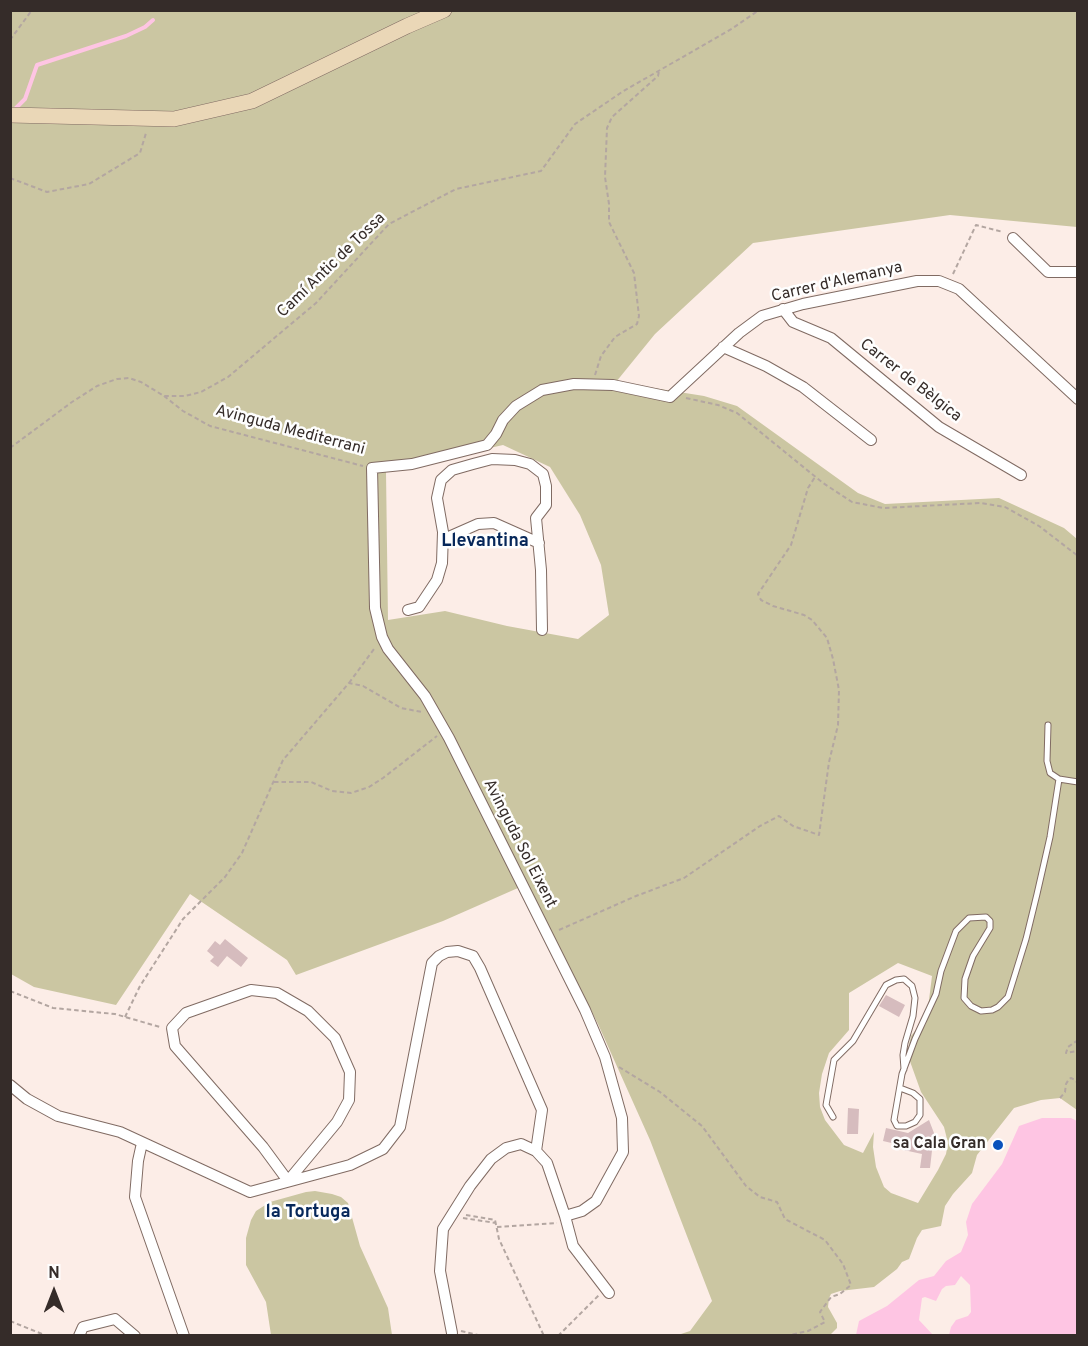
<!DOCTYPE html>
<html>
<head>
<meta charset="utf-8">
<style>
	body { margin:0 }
	#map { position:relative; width:1088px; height:1346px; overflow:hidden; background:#fcede7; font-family:Overpass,sans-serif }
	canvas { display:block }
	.frame { position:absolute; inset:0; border:12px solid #352c29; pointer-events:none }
	.north { position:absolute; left:24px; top:1262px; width:60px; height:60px; -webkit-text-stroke:4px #fefefe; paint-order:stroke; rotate:0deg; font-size:16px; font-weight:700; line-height:24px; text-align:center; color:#352c29 }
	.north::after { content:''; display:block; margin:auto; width:21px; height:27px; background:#352c29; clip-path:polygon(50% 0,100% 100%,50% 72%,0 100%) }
</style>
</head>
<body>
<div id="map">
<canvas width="1088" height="1346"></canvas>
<div class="frame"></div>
<div class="north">N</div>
</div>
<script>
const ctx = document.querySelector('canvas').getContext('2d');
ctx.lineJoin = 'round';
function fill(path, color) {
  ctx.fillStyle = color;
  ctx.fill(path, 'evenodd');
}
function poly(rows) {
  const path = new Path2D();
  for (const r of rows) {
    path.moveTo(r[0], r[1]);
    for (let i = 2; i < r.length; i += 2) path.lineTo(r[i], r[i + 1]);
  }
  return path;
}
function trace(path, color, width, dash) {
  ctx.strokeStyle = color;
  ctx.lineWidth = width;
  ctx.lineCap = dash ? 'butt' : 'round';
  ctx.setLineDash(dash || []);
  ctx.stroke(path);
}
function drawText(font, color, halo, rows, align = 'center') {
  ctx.font = font + ' Overpass,sans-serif';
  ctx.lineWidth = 5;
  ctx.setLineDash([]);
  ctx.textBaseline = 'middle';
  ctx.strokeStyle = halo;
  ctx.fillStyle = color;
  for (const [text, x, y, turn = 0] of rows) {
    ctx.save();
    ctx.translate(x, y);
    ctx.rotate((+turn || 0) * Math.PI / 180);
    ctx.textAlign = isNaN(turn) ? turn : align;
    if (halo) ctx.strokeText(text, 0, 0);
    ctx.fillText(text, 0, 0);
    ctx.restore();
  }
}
const green = poly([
	[10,11,1077,11,1077,227,950,215,753,243,655,334,616,382,704,396,737,406,858,493,885,504,999,498,1064,528,1077,539,1077,1110,1060,1098,1041,1100,1014,1108,977,1155,972,1173,953,1194,945,1206,941,1226,922,1230,917,1238,909,1259,902,1262,897,1269,874,1287,840,1291,831,1294,829,1298,828,1307,837,1323,837,1328,831,1334,678,1335,690,1331,712,1301,650,1140,598,1024,527,884,443,921,296,975,287,960,190,894,116,1005,34,987,11,974],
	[503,445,550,467,580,515,601,565,609,615,578,639,507,626,445,611,388,620,386,472],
	[898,963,932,976,926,1024,915,1031,911,1036,907,1053,921,1092,944,1127,948,1143,946,1154,938,1170,918,1203,891,1193,884,1187,876,1167,873,1147,874,1132,863,1153,844,1145,825,1120,820,1107,819,1093,822,1074,829,1053,849,1030,849,993],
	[315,1191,332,1194,341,1197,348,1203,360,1246,388,1308,392,1335,271,1335,266,1302,246,1265,246,1238,251,1220,256,1211,270,1202,306,1192]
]);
const water = poly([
	[1042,1118,1071,1118,1077,1121,1077,1335,949,1335,951,1327,956,1320,968,1316,971,1312,970,1285,961,1276,955,1285,946,1286,942,1289,936,1301,925,1297,922,1298,919,1320,933,1335,856,1335,859,1321,887,1306,919,1280,934,1276,946,1261,961,1252,968,1235,966,1222,972,1204,1002,1164,1019,1126]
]);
const stream = poly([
	[15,109,25,99,37,65,126,36,145,27,153,20]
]);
const building = poly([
	[225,939,248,958,241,967,227,956,218,967,210,961,214,957,207,951,215,941,220,945],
	[886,995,905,1005,899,1017,879,1006],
	[848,1108,859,1109,858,1134,847,1134],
	[929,1120,934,1133,930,1168,920,1168,922,1154,899,1149,900,1145,883,1141,886,1128,908,1133]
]);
const path = poly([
	[10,40,32,10],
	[10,178,47,192,89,184,140,153,146,133],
	[953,274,976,225,1003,232],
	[595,375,601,356,615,337,637,324,639,316,634,273,609,222,609,204,605,177,607,128,612,117,658,76,659,71],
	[164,396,183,411,210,426,363,466],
	[686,398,718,405,737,413,823,483,852,502,883,508,981,503,1005,507,1039,526,1078,556],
	[10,448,72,402,97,386,117,379,129,378,141,382,164,396,185,396,201,392,228,377,316,303,389,224,456,189,541,171,575,124,622,92,733,28,759,10],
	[349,683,374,649],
	[274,782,311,782,332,791,351,793,369,787,383,778,437,736],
	[559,930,636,896,684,878,760,826,779,816,793,826,819,835,829,762,838,725,839,690,833,659,827,638,812,620,804,615,773,606,761,600,758,594,791,545,808,488,815,477],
	[10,991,53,1008,115,1014,160,1027],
	[125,1017,140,986,183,919,225,877,242,853,283,760,349,683,363,686,401,708,422,712],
	[1078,1040,1068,1047,1066,1053,1078,1051],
	[619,1067,660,1092,702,1126,746,1186,760,1197,777,1202,785,1219,825,1240,843,1264,851,1285,840,1294,831,1297,820,1312,825,1322,808,1331,785,1336],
	[1060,1098,1065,1092,1066,1084,1069,1079,1071,1078,1075,1080,1078,1084],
	[466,1215,495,1220,499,1239,544,1336],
	[463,1218,496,1223],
	[497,1227,557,1223],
	[10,1321,47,1336],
	[461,1331,482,1336],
	[558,1336,599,1295]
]);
const lane = poly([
	[1048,725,1047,761,1050,773,1059,779,1078,782],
	[900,1088,913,1093,920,1099,920,1115,915,1122,906,1126,897,1126,894,1120,902,1074,915,1039,936,994,941,971,956,931,969,918,986,917,990,921,990,928,973,956,965,979,964,998,971,1006,981,1011,992,1010,998,1007,1008,997,1026,939,1037,894,1050,837,1059,779],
	[833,1117,826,1105,834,1060,853,1041,886,985,896,980,904,979,912,986,915,998,913,1016,905,1043,903,1055,904,1069]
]);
const street = poly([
	[1013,238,1048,272,1078,272],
	[783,309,793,322,831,338,939,427,1021,475],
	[723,347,766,366,803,387,871,440],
	[487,445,412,464,372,468,375,608,382,637,388,649,425,696,449,738,585,1010,605,1057,622,1118,623,1152,596,1201,582,1211,565,1216],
	[487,445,496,434,503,420,516,406,542,390,574,384,613,385,670,397,739,333,762,316,803,304,917,281,939,281,959,289,1078,399],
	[444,539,478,524,494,523,539,543],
	[408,610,419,607,437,580,442,563,443,532,437,498,441,480,452,470,473,464,492,459,515,460,530,464,543,474,546,486,546,505,536,518,541,570,542,630],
	[251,990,277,993,308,1011,335,1038,350,1072,349,1100,337,1122,288,1181,263,1147,175,1046,172,1028,186,1013,251,990],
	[10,1085,27,1099,58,1116,120,1132,250,1192,350,1165,383,1149,400,1127,432,963,439,956,447,952,458,951,473,956,480,968,542,1110,536,1151],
	[142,1143,138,1161,135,1197,184,1336],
	[452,1333,440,1271,443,1229,470,1186,491,1159,506,1148,521,1144,536,1151,547,1163,565,1216,573,1246,609,1293],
	[79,1336,83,1327,115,1319,135,1336]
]);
const secondary = poly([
	[10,115,174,119,252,101,407,26,444,10]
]);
const markers = [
	[998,1145,6,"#0a52bc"]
];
const streetNames = [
	["Camí Antic de Tossa",332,266,-44],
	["Carrer d'Alemanya",837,283,-13],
	["Carrer de Bèlgica",910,381,38],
	["Avinguda Mediterrani",290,431,15],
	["Avinguda Sol Eixent",519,844,63]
];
const poiNames = [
	["sa Cala Gran",986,1145]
];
const neighbourhoodNames = [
	["Llevantina",485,542],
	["la Tortuga",308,1213]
];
fill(green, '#cbc6a2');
fill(water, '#fec5e3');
trace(stream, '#fec5e3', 4);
fill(building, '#d6bcbe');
trace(lane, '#806b63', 7);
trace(street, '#806b63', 12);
trace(secondary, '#806b63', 16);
trace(path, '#b3a6a1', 2, [4.5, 3]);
trace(lane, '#fff', 5);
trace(street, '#fff', 10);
trace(secondary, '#ead7b7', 15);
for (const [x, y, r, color] of markers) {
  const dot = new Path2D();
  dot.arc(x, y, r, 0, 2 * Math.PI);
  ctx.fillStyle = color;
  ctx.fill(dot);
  trace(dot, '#fefefe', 2);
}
drawText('16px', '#352c29', '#fefefe', streetNames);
drawText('bold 16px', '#352c29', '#fefefe', poiNames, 'right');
drawText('bold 18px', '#06275a', '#fefefe', neighbourhoodNames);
</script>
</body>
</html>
